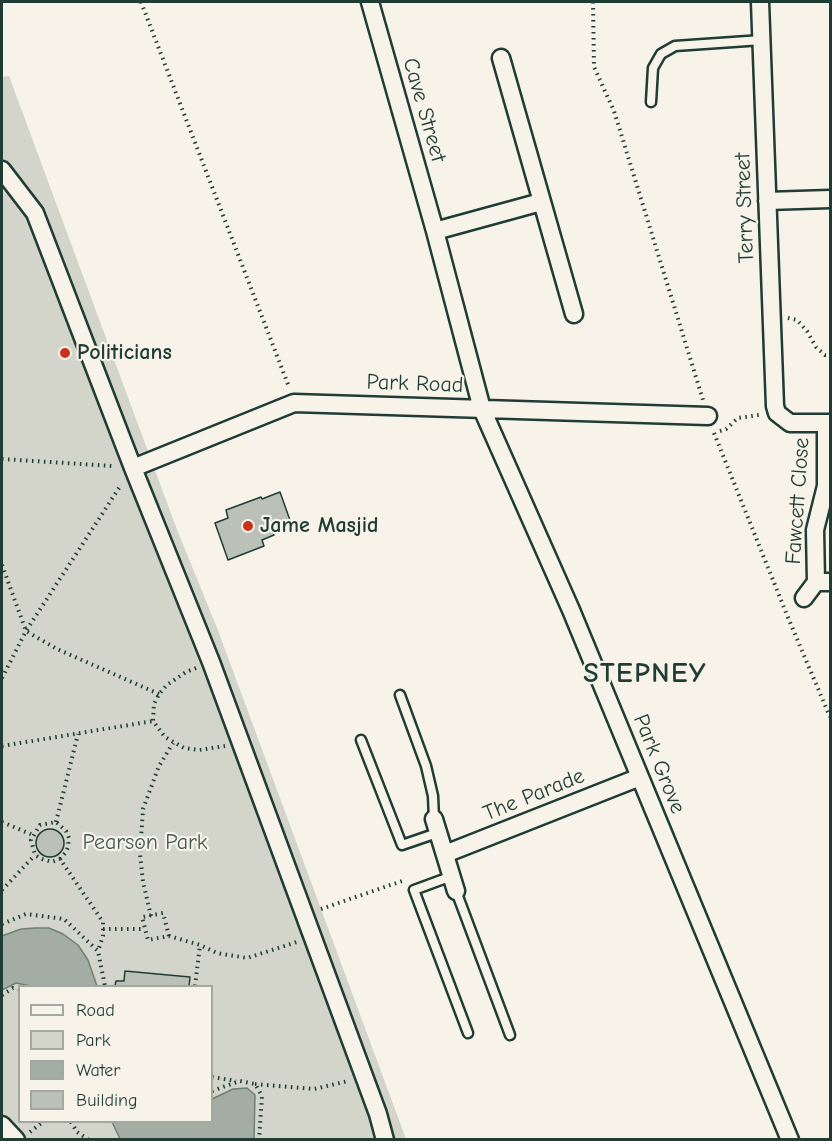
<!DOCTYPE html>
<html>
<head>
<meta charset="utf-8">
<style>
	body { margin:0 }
	#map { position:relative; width:832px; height:1141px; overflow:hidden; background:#f7f3e8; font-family:"Comic Neue",sans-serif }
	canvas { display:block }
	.frame { position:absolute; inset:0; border:3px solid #1f3d34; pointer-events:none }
	.legend { position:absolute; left:18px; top:985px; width:195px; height:138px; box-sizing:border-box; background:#f7f3e8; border:2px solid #a1aaa0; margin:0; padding:8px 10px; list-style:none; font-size:18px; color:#1f3d34 }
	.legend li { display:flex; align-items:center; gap:12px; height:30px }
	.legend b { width:30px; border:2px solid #a1aaa0 }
</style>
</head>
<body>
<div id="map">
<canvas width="832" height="1141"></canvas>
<div class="frame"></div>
<ul class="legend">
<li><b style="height:8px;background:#f7f3e8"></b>Road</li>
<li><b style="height:16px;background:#d3d5ca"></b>Park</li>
<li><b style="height:16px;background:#a4ada3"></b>Water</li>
<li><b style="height:16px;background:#bbc1b6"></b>Building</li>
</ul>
</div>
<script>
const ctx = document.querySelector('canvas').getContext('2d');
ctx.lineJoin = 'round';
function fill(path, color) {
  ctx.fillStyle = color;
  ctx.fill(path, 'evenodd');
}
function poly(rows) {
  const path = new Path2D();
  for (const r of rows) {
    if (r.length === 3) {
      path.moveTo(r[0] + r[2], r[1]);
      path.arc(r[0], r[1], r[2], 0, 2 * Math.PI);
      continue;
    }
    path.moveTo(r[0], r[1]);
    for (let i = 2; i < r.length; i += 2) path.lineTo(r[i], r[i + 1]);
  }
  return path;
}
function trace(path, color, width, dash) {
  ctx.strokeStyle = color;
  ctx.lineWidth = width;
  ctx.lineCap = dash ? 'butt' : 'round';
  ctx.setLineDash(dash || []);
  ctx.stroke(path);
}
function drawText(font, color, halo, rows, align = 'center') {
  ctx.font = font + ' "Comic Neue",sans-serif';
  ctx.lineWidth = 4.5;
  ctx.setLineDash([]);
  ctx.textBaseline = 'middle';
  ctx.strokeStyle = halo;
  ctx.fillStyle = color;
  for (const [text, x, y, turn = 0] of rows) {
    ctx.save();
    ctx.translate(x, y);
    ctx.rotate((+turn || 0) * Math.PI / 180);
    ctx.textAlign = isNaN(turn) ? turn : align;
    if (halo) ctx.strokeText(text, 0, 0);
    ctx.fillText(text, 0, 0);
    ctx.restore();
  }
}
const green = poly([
	[9,76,176,527,219,633,406,1139,2,1139,2,77],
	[20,986,212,986,212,1122,20,1122]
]);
const water = poly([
	[35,928,49,928,63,934,78,945,88,960,97,986,31,986,16,983,2,990,2,936,21,929,35,928],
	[247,1088,255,1095,254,1139,120,1139,112,1122,212,1122,212,1099,233,1089,247,1088]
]);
const building = poly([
	[280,492,291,523,272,530,274,535,262,540,264,546,228,560,215,523,228,518,226,510,261,497,262,499,280,492],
	[50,843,14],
	[125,971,190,977,189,986,115,986,116,981,124,981,125,971]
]);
const path = poly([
	[141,2,289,387],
	[593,2,594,67,614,111,703,400],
	[788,318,797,320,807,331,816,347,825,355,830,355],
	[720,431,726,429,738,418,759,415],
	[714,433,789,620,830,717],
	[2,459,113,466],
	[2,565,26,631,57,649,159,694],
	[196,668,186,672,167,685,159,694,154,704,153,721,165,737,184,748,199,750,225,746],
	[2,678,26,631,121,485],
	[2,746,153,721],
	[2,822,33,835],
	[56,822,78,734],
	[60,859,66,852,68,847,69,838,66,831,56,822,40,825,31,840,35,855,42,859,52,862,60,859,103,922,103,936,98,951],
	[2,890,35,855],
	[321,909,402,881],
	[151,916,143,882,140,854,143,809,159,766,173,743],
	[2,924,26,914,64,919,98,951,105,986],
	[103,929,145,929],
	[169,936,163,913,142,917,148,940,169,936,200,945,217,953,247,958,297,942],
	[195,986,200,945],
	[2,995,13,988,20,989],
	[212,1077,236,1081],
	[255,1084,314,1089,348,1081],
	[212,1091,240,1081,255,1084,262,1096,259,1140],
	[71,1122,77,1132,89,1140],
	[30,1132,43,1122]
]);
const lane = poly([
	[651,102,653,68,661,54,675,46,762,40],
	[400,695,426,766,433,796,434,819],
	[361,740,402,845,437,833],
	[452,876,414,890,468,1033],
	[456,891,510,1035]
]);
const street = poly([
	[370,2,435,231,482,409,571,610,790,1140],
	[760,2,775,406,777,413,790,423,830,423],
	[501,58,574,314],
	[2,170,35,213,133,468,211,662,378,1114,385,1140],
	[767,201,830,199],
	[435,231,541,202],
	[133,468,294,403,708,416],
	[816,582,815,530,826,486,826,423],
	[804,598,816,582,830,582],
	[434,819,456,891],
	[445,854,640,777],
	[2,1125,16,1140]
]);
const markers = [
	[65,353,6,"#c8321e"],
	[248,526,6,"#c8321e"]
];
const streetNames = [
	["Cave Street",424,110,74],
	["Terry Street",745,208,-92],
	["Park Road",415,384,2],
	["Fawcett Close",798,501,-86],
	["Park Grove",659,764,68],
	["The Parade",534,795,-22]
];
const poiNames = [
	["Politicians",77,353],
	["Jame Masjid",260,526]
];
const parkNames = [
	["Pearson Park",145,843]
];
const districtNames = [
	["STEPNEY",645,674]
];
fill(green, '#d3d5ca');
fill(water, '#a4ada3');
trace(water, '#6f8077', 1.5);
fill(building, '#bbc1b6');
trace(building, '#1f3d34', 1.5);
trace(lane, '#1f3d34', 13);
trace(street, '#1f3d34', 21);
trace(path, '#1f3d34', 4, [1.5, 4.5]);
trace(lane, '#f7f3e8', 8);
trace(street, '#f7f3e8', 16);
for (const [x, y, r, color] of markers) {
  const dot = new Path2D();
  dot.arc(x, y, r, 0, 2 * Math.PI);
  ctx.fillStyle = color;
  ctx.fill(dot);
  trace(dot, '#f7f3e8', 2);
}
drawText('22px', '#1f3d34', '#f7f3e8', streetNames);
drawText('bold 22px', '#1f3d34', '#f7f3e8', poiNames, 'left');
drawText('22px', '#435b52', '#f7f3e8', parkNames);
ctx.letterSpacing = '1.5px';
drawText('bold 28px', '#1f3d34', '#f7f3e8', districtNames);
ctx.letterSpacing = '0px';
</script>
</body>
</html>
